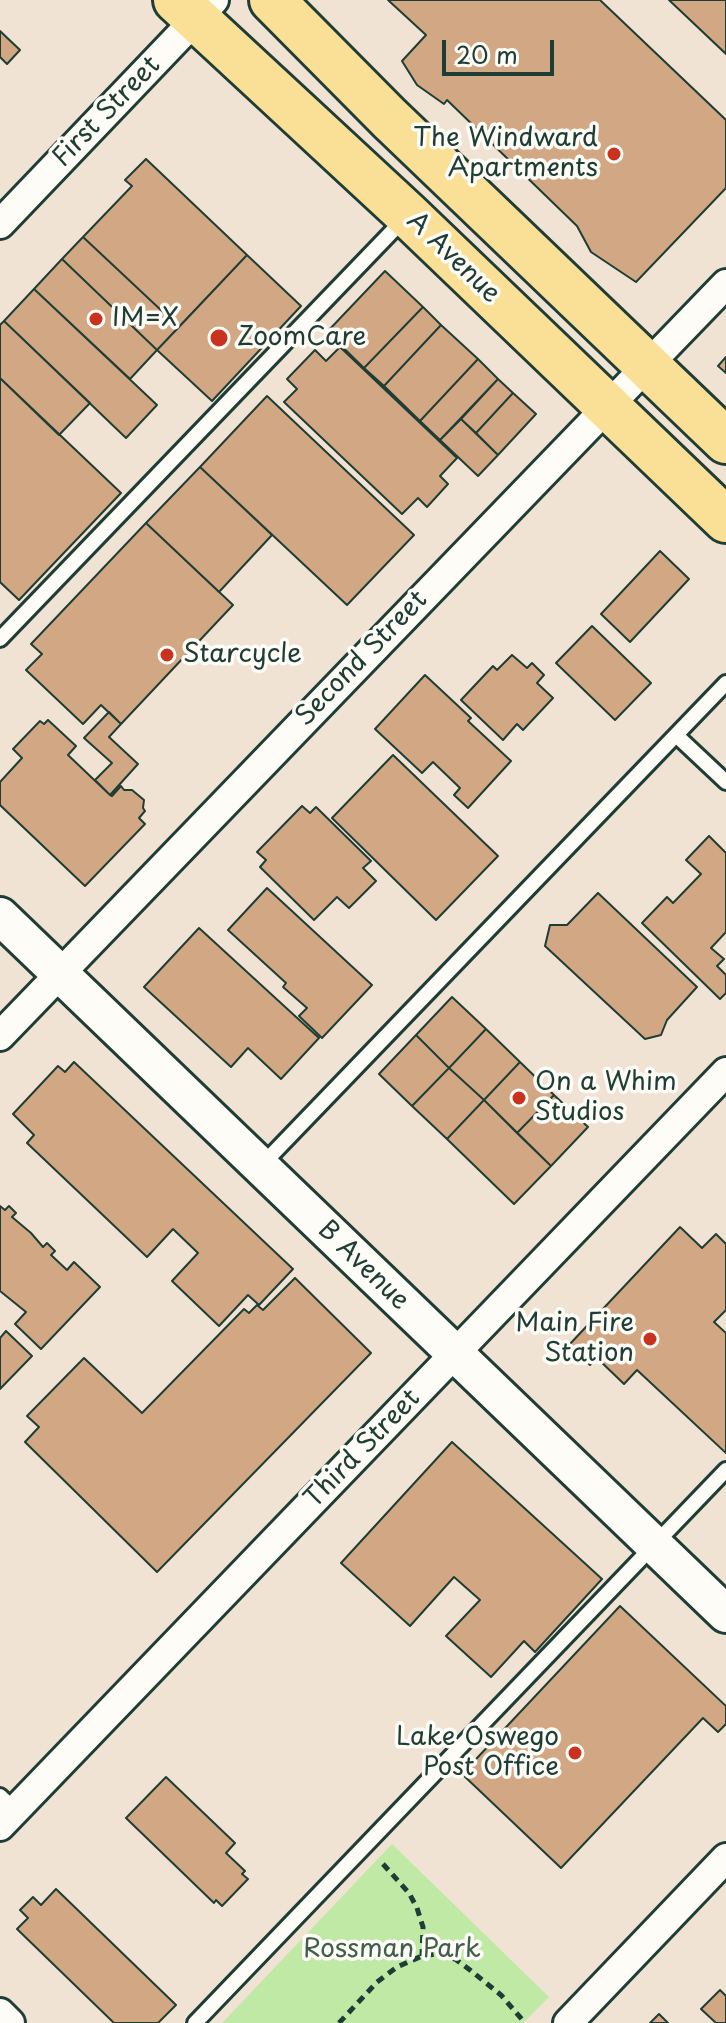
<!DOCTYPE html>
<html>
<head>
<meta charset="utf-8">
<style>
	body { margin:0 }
	#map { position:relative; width:726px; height:2023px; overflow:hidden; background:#f0e3d4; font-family:"Playpen Sans",sans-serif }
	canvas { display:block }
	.scale { position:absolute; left:442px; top:40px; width:112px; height:36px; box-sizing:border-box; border:4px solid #1f3d34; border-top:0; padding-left:10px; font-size:24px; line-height:28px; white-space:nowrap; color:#1f3d34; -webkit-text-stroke:6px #fdfcf7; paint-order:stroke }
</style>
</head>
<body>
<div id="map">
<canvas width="726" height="2023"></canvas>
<div class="scale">20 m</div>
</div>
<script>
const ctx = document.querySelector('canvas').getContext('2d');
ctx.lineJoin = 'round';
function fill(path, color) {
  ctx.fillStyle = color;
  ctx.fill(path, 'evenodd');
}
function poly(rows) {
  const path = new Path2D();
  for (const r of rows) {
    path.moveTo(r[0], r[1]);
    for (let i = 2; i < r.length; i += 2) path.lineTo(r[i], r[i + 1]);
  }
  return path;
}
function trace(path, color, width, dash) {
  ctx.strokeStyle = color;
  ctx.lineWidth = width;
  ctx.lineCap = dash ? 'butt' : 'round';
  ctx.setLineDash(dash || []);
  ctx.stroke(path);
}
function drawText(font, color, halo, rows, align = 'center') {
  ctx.font = font + ' "Playpen Sans",sans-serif';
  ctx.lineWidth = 7;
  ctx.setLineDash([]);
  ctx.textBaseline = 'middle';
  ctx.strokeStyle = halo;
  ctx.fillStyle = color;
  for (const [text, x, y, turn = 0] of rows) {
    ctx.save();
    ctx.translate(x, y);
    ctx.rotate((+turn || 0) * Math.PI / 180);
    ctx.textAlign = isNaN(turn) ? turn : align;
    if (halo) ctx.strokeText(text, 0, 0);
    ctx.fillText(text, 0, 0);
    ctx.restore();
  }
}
const green = poly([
	[392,1844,549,1997,523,2023,222,2023]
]);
const building = poly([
	[388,0,600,0,726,120,726,188,636,282,591,252,577,226,447,100,444,104,417,85,402,61,426,35,388,0],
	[669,0,726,0,726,54,669,0],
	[0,31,20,50,7,64,0,57,0,31],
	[146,159,247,255,179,327,83,237,132,186,125,180,146,159],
	[83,237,179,327,157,350,62,259,83,237],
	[247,255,301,306,212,401,157,350,247,255],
	[62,259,157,350,130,379,34,289,62,259],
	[385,271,423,307,364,368,327,332,385,271],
	[34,289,157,405,126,438,4,321,34,289],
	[423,307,441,325,384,386,364,368,423,307],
	[4,321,90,403,59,435,0,378,0,325,4,321],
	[441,325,478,359,420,421,384,386,441,325],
	[340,347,457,458,440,476,448,484,427,507,418,498,402,514,284,402,297,389,287,379,315,350,326,361,340,347],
	[726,357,726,373,718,366,726,357],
	[478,359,498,379,440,440,420,421,478,359],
	[0,378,121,493,19,600,0,582,0,378],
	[498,379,513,393,476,433,461,419,498,379],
	[513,393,536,414,498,455,476,433,513,393],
	[267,396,414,535,347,605,200,467,267,396],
	[461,419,498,455,478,476,440,440,461,419],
	[200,467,272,535,219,592,146,523,200,467],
	[146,523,233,605,121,724,101,705,83,724,26,670,42,654,31,644,146,523],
	[660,551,689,579,630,642,601,614,660,551],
	[592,626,651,683,615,720,556,663,592,626],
	[512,655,527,668,532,663,544,675,537,683,553,698,523,730,517,724,503,740,461,700,493,666,497,670,512,655],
	[425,675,471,718,468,721,511,761,468,808,454,795,460,788,433,762,422,773,375,729,425,675],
	[109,712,121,724,109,737,138,764,110,795,95,780,112,763,84,738,109,712],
	[48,720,76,746,68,755,110,795,112,796,121,786,124,790,132,790,144,800,143,808,145,811,139,818,145,824,85,886,0,805,0,782,22,758,13,749,40,721,44,724,48,720],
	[393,755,498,856,436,920,332,818,393,755],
	[302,806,310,813,316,807,371,861,363,868,376,881,349,908,337,897,314,920,260,867,266,860,257,852,302,806],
	[709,836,726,853,726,932,711,948,724,959,717,966,726,975,726,993,720,999,642,923,667,897,673,903,701,874,686,860,709,836],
	[267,888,372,985,322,1038,299,1016,307,1008,283,987,286,983,228,930,267,888],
	[598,893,697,987,667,1020,661,1035,645,1039,545,946,550,925,567,925,598,893],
	[199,928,319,1038,281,1079,248,1048,231,1067,144,987,199,928],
	[452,997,486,1029,449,1068,416,1035,452,997],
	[486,1029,520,1062,484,1100,449,1068,486,1029],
	[416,1035,449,1068,412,1106,379,1074,416,1035],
	[74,1062,293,1269,259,1305,248,1295,219,1326,172,1281,198,1253,173,1229,147,1257,27,1143,34,1135,13,1114,58,1066,65,1072,74,1062],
	[520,1062,554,1095,517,1133,484,1100,520,1062],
	[449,1068,484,1100,447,1139,412,1106,449,1068],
	[554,1095,588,1127,551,1166,517,1133,554,1095],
	[484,1100,551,1166,514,1204,447,1139,484,1100],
	[0,1206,5,1210,9,1206,16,1213,12,1217,31,1233,43,1247,47,1243,55,1251,51,1255,67,1270,74,1262,100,1287,41,1349,15,1324,26,1312,0,1291,0,1206],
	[680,1227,702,1248,716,1234,726,1244,726,1310,714,1322,726,1333,726,1453,637,1370,624,1384,597,1358,590,1365,569,1345,680,1227],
	[295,1278,371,1353,157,1572,25,1442,39,1427,27,1416,84,1358,142,1413,244,1309,249,1313,257,1305,263,1310,295,1278],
	[6,1331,32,1356,0,1389,0,1338,6,1331],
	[452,1442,602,1579,535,1652,524,1641,491,1677,446,1636,480,1600,454,1577,410,1626,341,1563,452,1442],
	[620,1606,726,1706,726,1724,718,1732,703,1718,561,1868,462,1774,620,1606],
	[166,1777,235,1843,226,1853,245,1871,242,1874,248,1879,222,1906,216,1900,214,1903,126,1818,166,1777],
	[56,1889,176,2005,158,2023,114,2023,17,1929,28,1918,20,1910,33,1897,41,1905,56,1889],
	[720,1990,726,1996,726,2023,716,2023,701,2009,720,1990],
	[659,2014,668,2023,650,2023,659,2014]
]);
const path = poly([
	[383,1864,409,1893,417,1908,423,1927,422,1956],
	[339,2023,377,1982,397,1967,422,1956,435,1954,455,1959,470,1970,501,1995,525,2023]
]);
const service = poly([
	[0,639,405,218],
	[676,735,726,782],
	[260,1167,726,683],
	[0,1796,15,1810],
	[195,2023,726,1470]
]);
const minor = poly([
	[0,224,214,0],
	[0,1036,726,284],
	[0,1826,726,1072],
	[0,2013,10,2023],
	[568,2023,726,1858]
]);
const tertiary = poly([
	[0,916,726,1614]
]);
const primary = poly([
	[176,0,408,215,726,520],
	[272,0,389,118,726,441]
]);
const markers = [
	[614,154,8,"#c8321e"],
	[96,319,8,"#c8321e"],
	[219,338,10,"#c8321e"],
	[167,655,8,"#c8321e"],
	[519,1098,8,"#c8321e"],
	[650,1339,8,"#c8321e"],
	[575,1753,8,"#c8321e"]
];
const streetNames = [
	["First Street",107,112,-46],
	["A Avenue",453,258,44],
	["Second Street",362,659,-46],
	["B Avenue",363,1266,44],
	["Third Street",363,1449,-46]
];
const poiNames = [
	["The Windward",598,139,"right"],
	["Apartments",598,169,"right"],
	["IM=X",112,319],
	["ZoomCare",237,338],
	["Starcycle",183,655],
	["On a Whim",535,1083],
	["Studios",535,1113],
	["Main Fire",634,1324,"right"],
	["Station",634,1354,"right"],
	["Lake Oswego",559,1738,"right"],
	["Post Office",559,1768,"right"]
];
const parkNames = [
	["Rossman Park",392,1950]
];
fill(green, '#bfe9a5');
fill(building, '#d2a884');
trace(building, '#1f3d34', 2);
trace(service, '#1f3d34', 20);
trace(minor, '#1f3d34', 34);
trace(tertiary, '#1f3d34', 42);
trace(primary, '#1f3d34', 50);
trace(path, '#1f3d34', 5, [8, 6]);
trace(service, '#fdfcf7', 14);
trace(minor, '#fdfcf7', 28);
trace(tertiary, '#fdfcf7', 36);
trace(primary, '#fadf96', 44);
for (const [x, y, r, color] of markers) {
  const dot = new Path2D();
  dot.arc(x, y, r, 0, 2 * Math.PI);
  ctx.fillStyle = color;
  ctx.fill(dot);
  trace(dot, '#fdfcf7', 3);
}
drawText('26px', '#1f3d34', '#fdfcf7', streetNames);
drawText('26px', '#1f3d34', '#fdfcf7', poiNames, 'left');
drawText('26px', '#3f5f4b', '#fdfcf7', parkNames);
</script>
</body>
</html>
